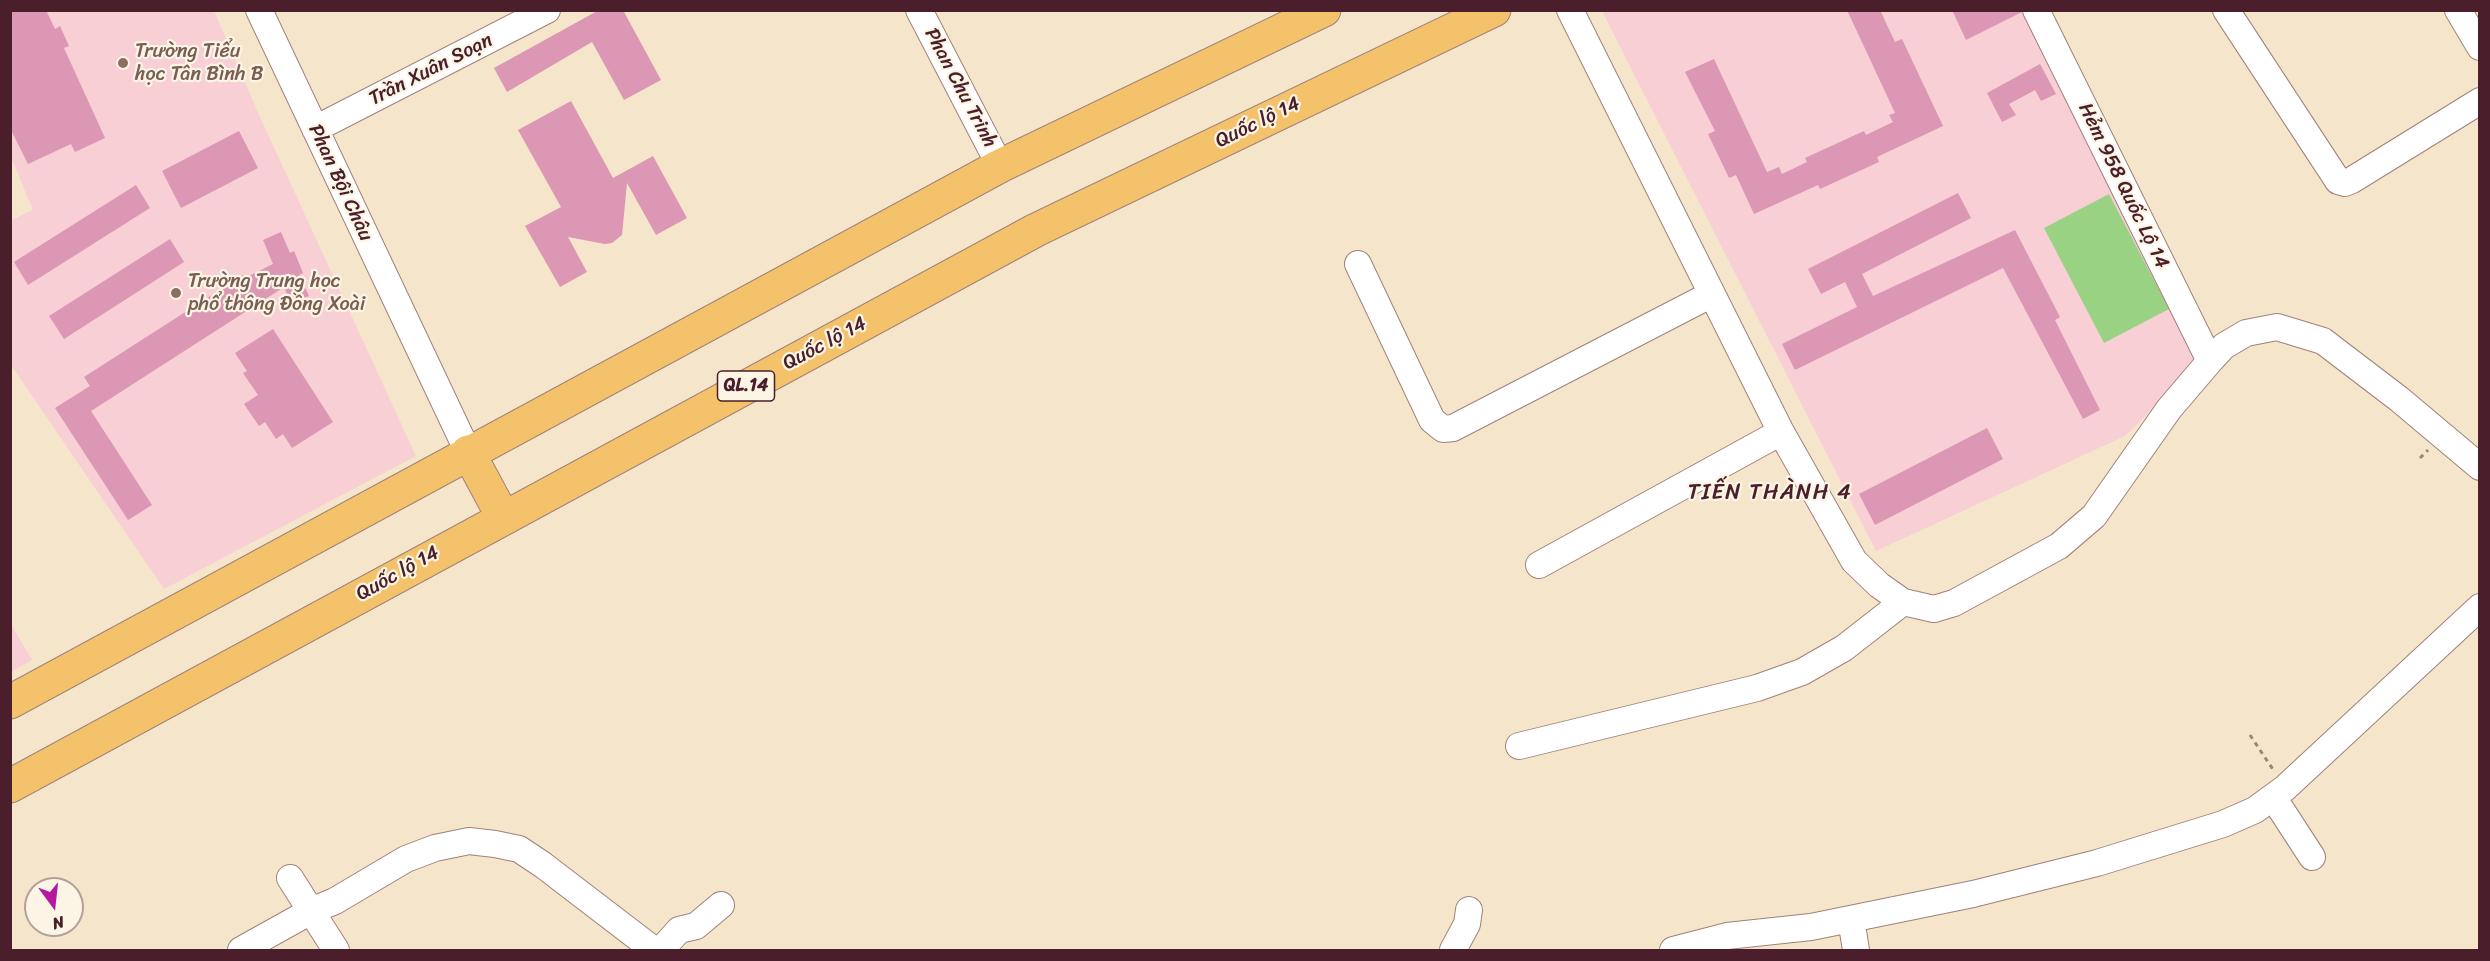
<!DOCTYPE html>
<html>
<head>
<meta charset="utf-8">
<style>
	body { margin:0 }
	#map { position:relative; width:2490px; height:961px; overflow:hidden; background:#f5e5cb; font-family:Sriracha,sans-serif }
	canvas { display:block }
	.frame { position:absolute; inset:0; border:12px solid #4a1f2b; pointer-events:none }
	.north { position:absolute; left:24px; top:877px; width:60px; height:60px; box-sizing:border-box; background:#fcf5e5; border:2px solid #b59f9b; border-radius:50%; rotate:165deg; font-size:16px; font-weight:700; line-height:24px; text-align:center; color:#4a1f2b }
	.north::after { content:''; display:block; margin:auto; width:21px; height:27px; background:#b5179e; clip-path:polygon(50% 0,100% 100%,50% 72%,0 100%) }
</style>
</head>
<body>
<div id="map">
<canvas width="2490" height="961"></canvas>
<div class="frame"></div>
<div class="north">N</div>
</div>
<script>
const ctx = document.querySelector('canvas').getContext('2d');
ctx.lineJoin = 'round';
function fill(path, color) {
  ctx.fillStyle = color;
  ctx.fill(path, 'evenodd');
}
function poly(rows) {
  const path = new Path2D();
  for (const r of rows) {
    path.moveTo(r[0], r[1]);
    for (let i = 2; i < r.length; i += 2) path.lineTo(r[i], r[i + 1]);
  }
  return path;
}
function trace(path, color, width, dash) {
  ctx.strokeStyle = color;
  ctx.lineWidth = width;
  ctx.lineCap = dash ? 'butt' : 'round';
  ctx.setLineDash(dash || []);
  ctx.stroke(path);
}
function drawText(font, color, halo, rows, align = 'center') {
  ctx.font = font + ' Sriracha,sans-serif';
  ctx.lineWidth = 4.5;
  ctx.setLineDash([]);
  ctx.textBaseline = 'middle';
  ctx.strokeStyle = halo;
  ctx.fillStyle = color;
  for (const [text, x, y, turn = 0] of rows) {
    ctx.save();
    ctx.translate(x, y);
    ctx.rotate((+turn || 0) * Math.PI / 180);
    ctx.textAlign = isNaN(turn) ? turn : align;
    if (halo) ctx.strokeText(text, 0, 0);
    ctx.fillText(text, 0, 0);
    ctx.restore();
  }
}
const built = poly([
	[11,11,214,11,259,115,416,456,164,589,11,365,10,221,33,210,11,157],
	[1602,11,2022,11,2201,362,2125,436,1876,551],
	[10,623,32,660,11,672,10,672]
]);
const green = poly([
	[2109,194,2169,309,2104,343,2044,228]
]);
const building = poly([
	[10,10,46,10,55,29,60,26,69,46,64,48,105,138,75,152,71,144,28,164,10,128],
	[599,10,623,10,661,80,624,100,592,42,507,92,494,68],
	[1847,10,1880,10,1895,42,1902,39,1943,126,1877,157,1879,162,1820,189,1818,185,1754,214,1736,175,1729,178,1708,134,1715,131,1685,72,1714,59,1767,172,1779,167,1782,174,1807,162,1805,158,1864,131,1866,135,1893,122,1889,115,1895,113],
	[1952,10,2021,10,2022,12,1966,40],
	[2040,64,2056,94,2041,101,2035,90,2009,104,2016,115,2002,122,1987,93],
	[571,101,613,178,653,156,687,218,656,235,627,183,622,235,612,243,605,244,568,237,587,272,560,287,525,226,561,207,518,130],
	[239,131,258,168,181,208,162,171],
	[136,185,150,208,28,285,14,262],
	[1958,193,1971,218,1862,274,1873,296,2015,230,2060,317,2055,320,2100,410,2083,419,2003,268,1795,370,1782,344,1857,307,1845,282,1821,294,1808,269],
	[281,232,290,253,294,251,303,273,299,275,309,296,291,304,284,287,91,411,152,505,128,520,55,408,90,386,84,377,243,275,245,278,273,264,263,240],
	[170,239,184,262,64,339,49,316],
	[273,329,333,422,292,448,283,434,276,439,265,422,259,426,244,404,258,395,243,373,247,371,235,353],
	[1987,428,2003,459,1875,525,1859,494]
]);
const path = poly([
	[2420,458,2428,450],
	[2250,735,2274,771]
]);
const minor = poly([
	[259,10,468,452],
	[919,10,1000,166],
	[1570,10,1781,432,1854,561,1879,585,1903,602,1934,609,1954,603,2059,546,2094,516,2169,409,2210,361,2224,346,2246,333,2277,327,2323,341,2399,399,2480,467],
	[2036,10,2210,361],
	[2226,10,2338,181,2345,183,2352,180,2480,101],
	[2458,10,2480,47],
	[315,129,547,10],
	[1358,264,1432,420,1443,429,1453,428,1712,294],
	[1539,565,1781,432],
	[1519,746,1757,688,1802,672,1844,648,1903,602],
	[2273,797,2312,857],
	[290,878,311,911,335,901,406,859,435,848,469,841,495,844,519,849,543,865,654,950],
	[1851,919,1856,950],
	[241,950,311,911,336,950],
	[661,950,679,930,696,926,721,905],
	[1453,950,1467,924,1469,910],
	[1673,950,1727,936,1811,927,1973,894,2097,863,2223,824,2255,810,2285,788,2480,607]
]);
const highway = poly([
	[468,452,503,517],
	[10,702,1000,166,1324,10],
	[10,786,1036,230,1494,10]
]);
const markers = [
	[123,63,6,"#8d6e63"],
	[176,293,6,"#8d6e63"]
];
const shields = [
	[746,386,57]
];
const shieldNames = [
	["QL.14",746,386]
];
const educationNames = [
	["Trường Tiểu",135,52],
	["học Tân Bình B",135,75],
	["Trường Trung học",188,282],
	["phổ thông Đồng Xoài",188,305]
];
const streetNames = [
	["Trần Xuân Soạn",431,70,-27],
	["Phan Chu Trinh",960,88,62],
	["Quốc lộ 14",1258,123,-26],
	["Phan Bội Châu",340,183,65],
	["Hẻm 958 Quốc Lộ 14",2123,186,64],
	["Quốc lộ 14",825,344,-28],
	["Quốc lộ 14",398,574,-29]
];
const quarterNames = [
	["TIẾN THÀNH 4",1770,493]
];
fill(built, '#f7cfd5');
fill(green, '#9ad284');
fill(building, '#db97b4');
trace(minor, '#a0827b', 28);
trace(highway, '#a0827b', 35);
trace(path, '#a0827b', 3, [4.5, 4.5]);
trace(minor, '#fff', 26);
trace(highway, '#f4c26a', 33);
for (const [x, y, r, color] of markers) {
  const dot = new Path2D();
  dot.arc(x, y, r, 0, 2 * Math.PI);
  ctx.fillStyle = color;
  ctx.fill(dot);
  trace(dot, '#fcf5e5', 2);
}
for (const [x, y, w] of shields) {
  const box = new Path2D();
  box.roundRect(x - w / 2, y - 15, w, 30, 4.5);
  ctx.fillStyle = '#fcf5e5';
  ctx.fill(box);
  trace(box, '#4a1f2b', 1.5);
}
drawText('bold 18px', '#4a1f2b', null, shieldNames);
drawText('20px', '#785e54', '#fcf5e5', educationNames, 'left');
drawText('20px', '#4a1f2b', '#fcf5e5', streetNames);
ctx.letterSpacing = '1.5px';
drawText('22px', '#4a1f2b', '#fcf5e5', quarterNames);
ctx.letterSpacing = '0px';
</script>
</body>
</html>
